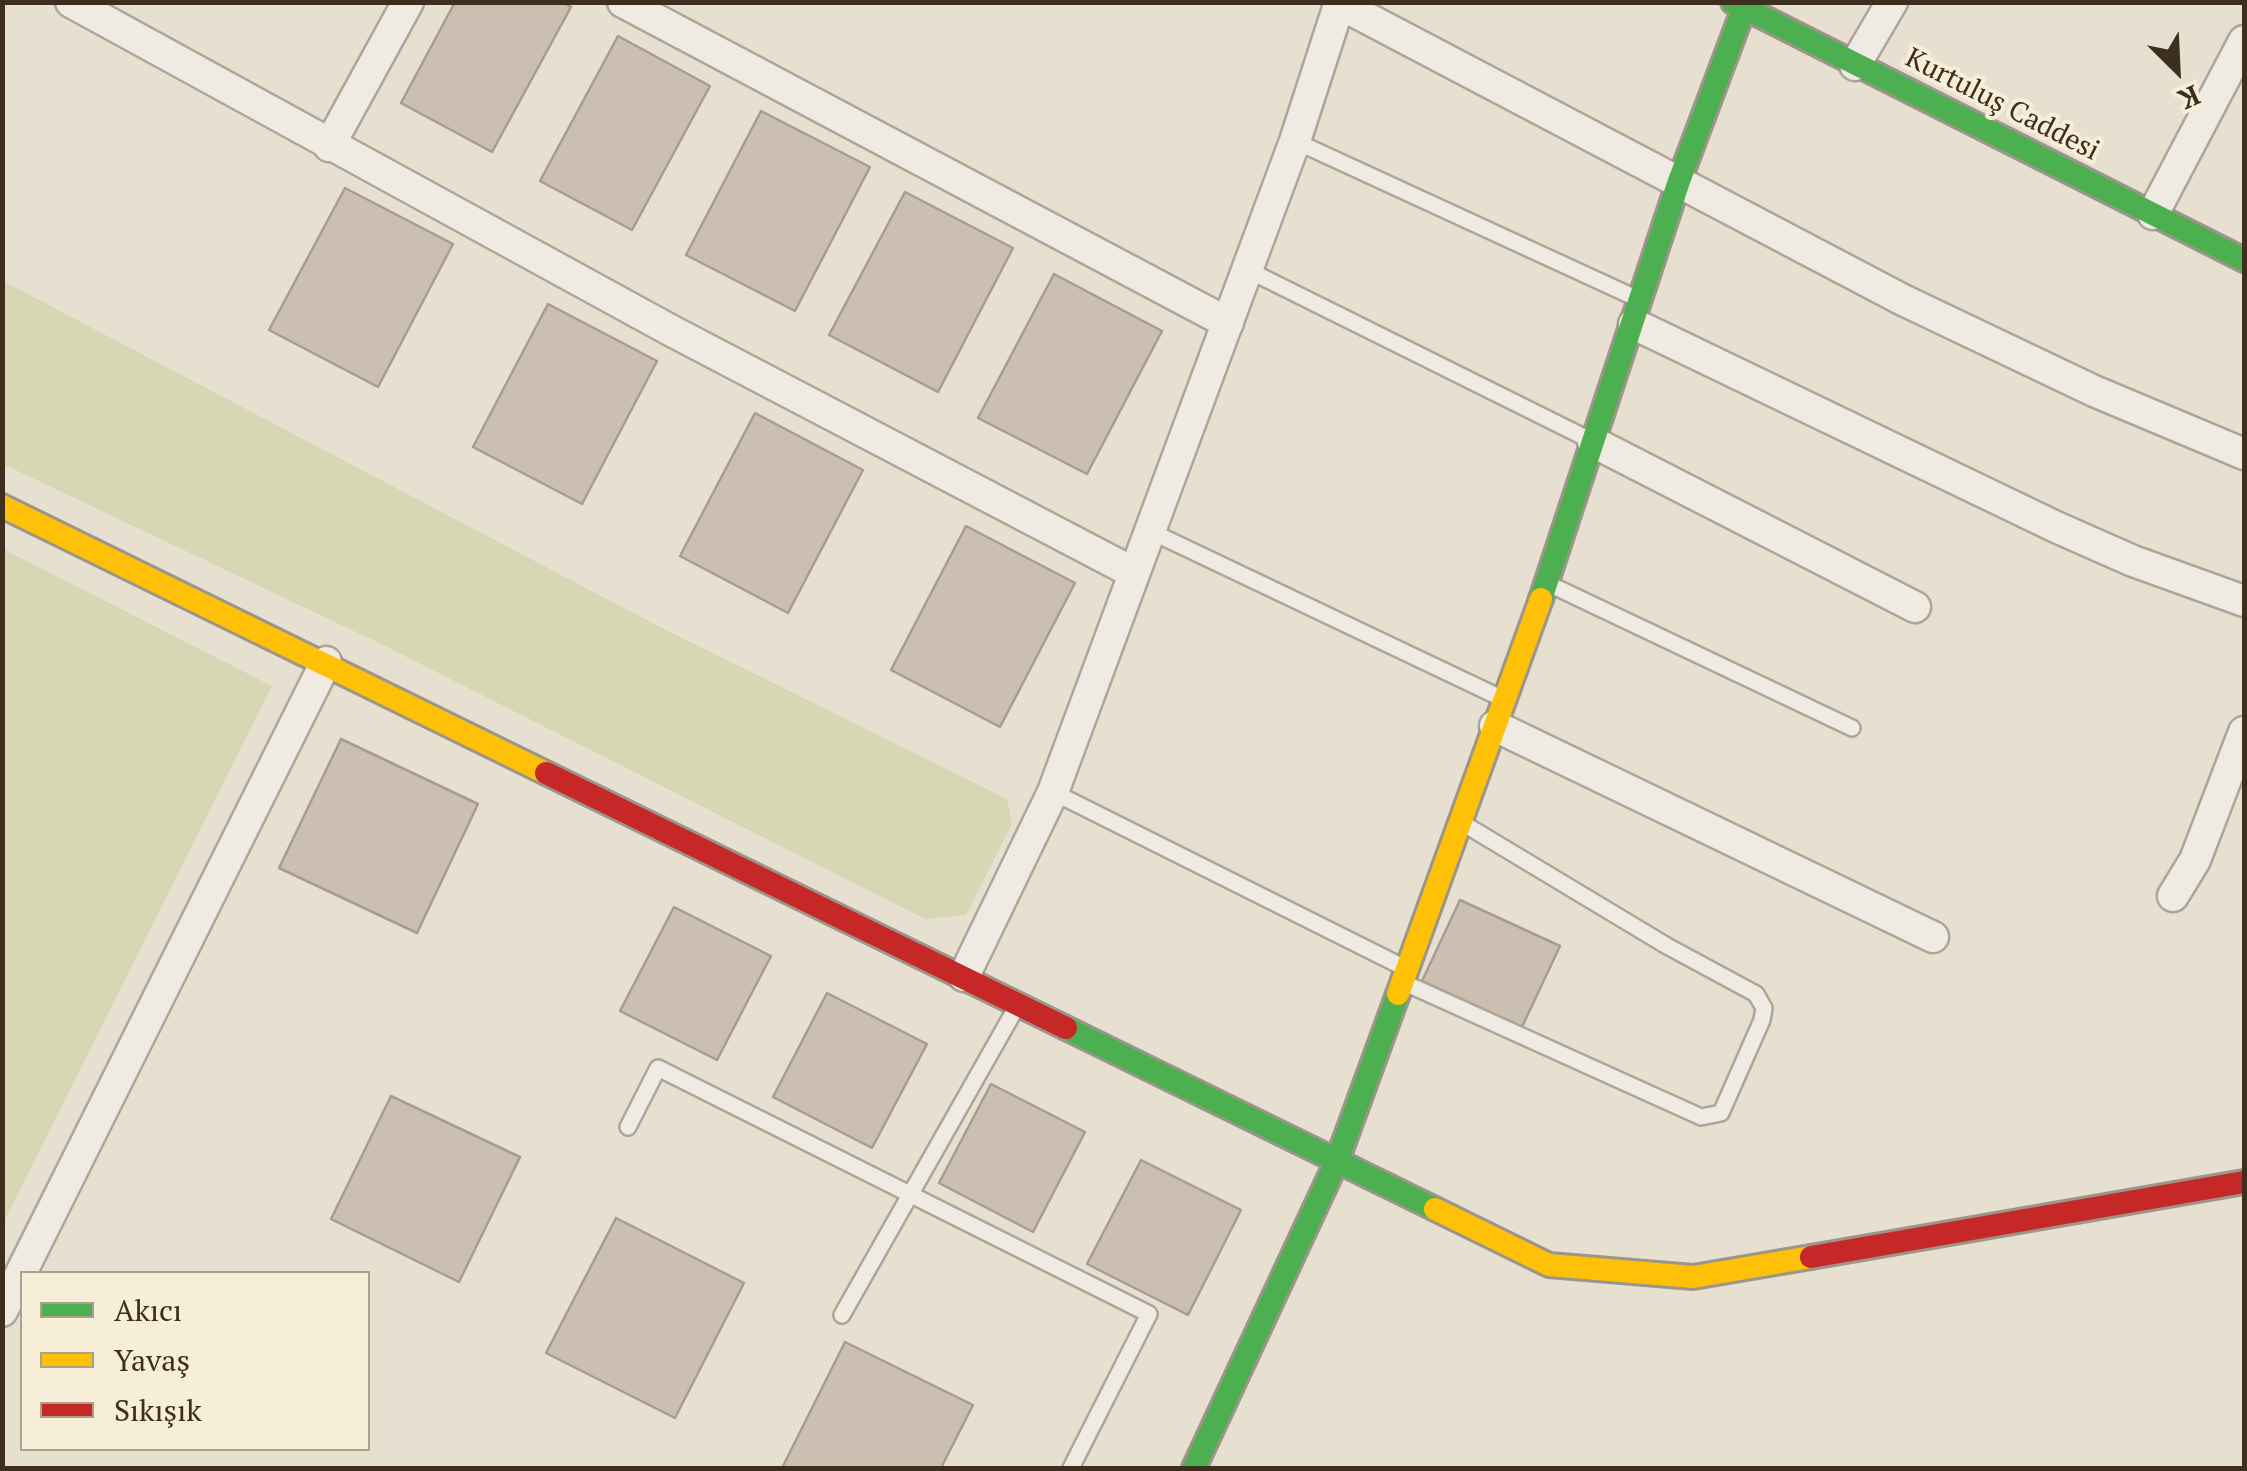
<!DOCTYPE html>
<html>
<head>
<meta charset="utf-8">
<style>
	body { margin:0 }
	#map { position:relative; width:2247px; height:1471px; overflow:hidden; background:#e7e0d1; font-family:"PT Serif",serif }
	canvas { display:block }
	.frame { position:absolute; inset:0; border:5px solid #3d2e20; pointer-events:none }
	.legend { position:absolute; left:20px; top:1271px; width:350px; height:180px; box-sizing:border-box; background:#f7eed8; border:2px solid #ada18e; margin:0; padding:12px 18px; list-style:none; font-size:30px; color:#3d2e20 }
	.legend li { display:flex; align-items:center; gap:20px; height:50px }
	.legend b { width:50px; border:2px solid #ada18e }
	.north { position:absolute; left:2127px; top:20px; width:100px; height:100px; -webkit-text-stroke:8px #f7eed8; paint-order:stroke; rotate:156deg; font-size:28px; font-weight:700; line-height:40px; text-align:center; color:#3d2e20 }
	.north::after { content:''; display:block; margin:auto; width:35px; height:45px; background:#3d2e20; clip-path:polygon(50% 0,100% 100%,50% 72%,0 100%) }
</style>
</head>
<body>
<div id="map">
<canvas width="2247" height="1471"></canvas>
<div class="frame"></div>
<ul class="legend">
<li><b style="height:12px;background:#4caf50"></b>Akıcı</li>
<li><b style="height:12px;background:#ffc107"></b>Yavaş</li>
<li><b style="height:12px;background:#c62828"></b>Sıkışık</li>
</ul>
<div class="north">K</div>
</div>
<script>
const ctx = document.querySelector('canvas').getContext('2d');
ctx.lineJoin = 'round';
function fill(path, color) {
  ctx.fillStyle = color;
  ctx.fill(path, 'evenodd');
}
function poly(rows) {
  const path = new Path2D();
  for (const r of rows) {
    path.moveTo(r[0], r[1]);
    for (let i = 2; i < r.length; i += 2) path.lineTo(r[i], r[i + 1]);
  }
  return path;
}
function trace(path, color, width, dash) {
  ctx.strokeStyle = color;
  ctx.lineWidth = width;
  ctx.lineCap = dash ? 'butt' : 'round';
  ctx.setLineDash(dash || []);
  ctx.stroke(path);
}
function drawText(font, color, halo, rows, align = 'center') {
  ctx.font = font + ' "PT Serif",serif';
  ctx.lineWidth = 8;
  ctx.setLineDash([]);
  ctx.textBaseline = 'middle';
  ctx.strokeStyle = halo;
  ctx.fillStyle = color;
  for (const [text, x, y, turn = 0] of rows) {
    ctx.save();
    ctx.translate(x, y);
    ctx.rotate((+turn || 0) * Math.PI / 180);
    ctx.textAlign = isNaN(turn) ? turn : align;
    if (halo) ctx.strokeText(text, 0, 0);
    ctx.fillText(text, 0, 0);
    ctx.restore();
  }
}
const green = poly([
	[3,281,658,626,1007,799,1012,824,966,915,925,919,377,642,3,464],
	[3,549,272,686,3,1224]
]);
const building = poly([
	[455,2,562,2,571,7,492,152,401,103,455,2],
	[618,36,710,86,632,230,540,181,618,36],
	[761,111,870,167,795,311,686,255,761,111],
	[345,188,453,244,378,387,269,330,345,188],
	[905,192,1013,248,938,392,829,335,905,192],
	[1054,274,1162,331,1087,474,978,418,1054,274],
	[548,304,657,361,582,504,473,447,548,304],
	[755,413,863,470,788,613,680,556,755,413],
	[966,526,1075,583,1000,727,891,670,966,526],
	[341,739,478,804,417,933,279,868,341,739],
	[1460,900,1560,946,1522,1027,1422,981,1460,900],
	[674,907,771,956,717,1060,620,1011,674,907],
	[827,993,927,1044,872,1148,773,1097,827,993],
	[991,1084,1085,1132,1033,1232,939,1183,991,1084],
	[391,1096,520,1157,459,1282,331,1219,391,1096],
	[1141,1160,1241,1210,1188,1315,1087,1264,1141,1160],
	[616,1218,744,1283,675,1418,546,1353,616,1218],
	[845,1342,973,1405,941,1468,782,1468,845,1342]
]);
const lane = poly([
	[1295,141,1638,299],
	[1248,270,1590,440],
	[1150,531,1501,698],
	[1551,585,1852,728],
	[1053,792,1403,967],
	[1407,984,1701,1117,1721,1113,1762,1020,1764,1008,1756,994,1667,946,1464,824],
	[628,1127,658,1068,1149,1314,1071,1468],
	[842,1315,1016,1008]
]);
const street = poly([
	[71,2,670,330,1134,573],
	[623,2,1228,323],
	[1340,4,1903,300,2094,391,2244,454],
	[1855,65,1892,2],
	[329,146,408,2],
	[2153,214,2244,41],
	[1634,324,2056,527,2133,561,2244,601],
	[1593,442,1915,607],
	[1495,726,1933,937],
	[2173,896,2195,860,2244,732],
	[964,976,1053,792,1295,141,1340,2],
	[2,1311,326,662]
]);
const fast = poly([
	[1733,2,2244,260],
	[1541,599,1679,181,1744,8],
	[1066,1028,1435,1209],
	[1194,1468,1337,1161,1398,994]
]);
const slow = poly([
	[2,506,546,773],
	[1398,994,1541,599],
	[1435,1209,1549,1265,1693,1277,1811,1257]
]);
const jam = poly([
	[546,773,1066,1028],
	[1811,1257,2244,1182]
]);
const streetNames = [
	["Kurtuluş Caddesi",2002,105,27]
];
fill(green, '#d6d7b3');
fill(building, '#cbbfb2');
trace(building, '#a89c90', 2.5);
trace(lane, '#ada599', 20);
trace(street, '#ada599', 35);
trace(fast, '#9c958a', 28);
trace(slow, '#9c958a', 28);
trace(jam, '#9c958a', 28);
trace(lane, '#efebe3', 15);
trace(street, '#efebe3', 30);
trace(fast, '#4caf50', 22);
trace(slow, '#ffc107', 22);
trace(jam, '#c62828', 22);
drawText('28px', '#3d2e20', '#f7eed8', streetNames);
</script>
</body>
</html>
